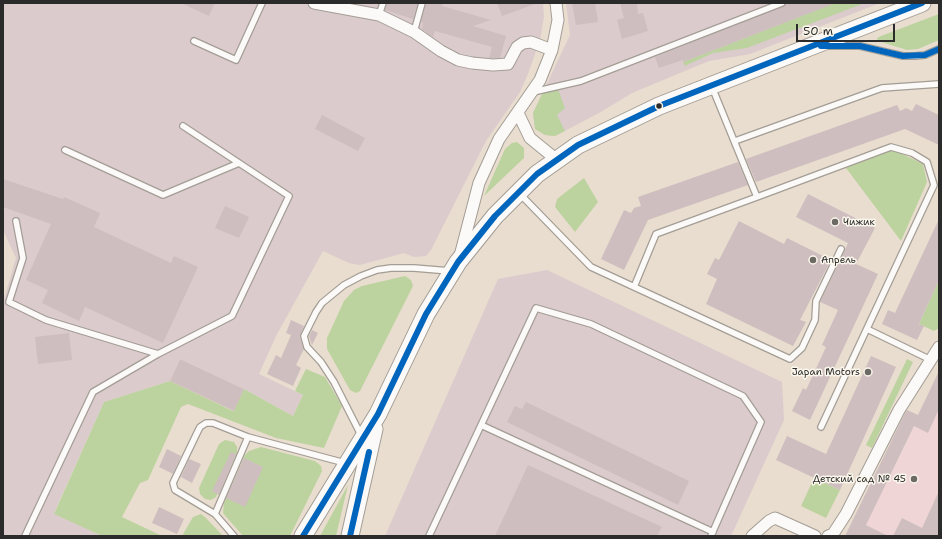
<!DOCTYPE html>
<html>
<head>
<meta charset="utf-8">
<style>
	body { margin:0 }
	#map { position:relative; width:942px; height:539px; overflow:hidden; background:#e8ddce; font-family:"Shantell Sans",sans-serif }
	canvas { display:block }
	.frame { position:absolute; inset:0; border:4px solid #2b2b2b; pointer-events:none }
	.scale { position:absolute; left:796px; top:24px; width:99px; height:18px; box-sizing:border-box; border:2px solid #2b2b2b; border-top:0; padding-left:5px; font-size:12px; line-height:14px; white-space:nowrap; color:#2b2b2b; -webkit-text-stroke:3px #fbf7ec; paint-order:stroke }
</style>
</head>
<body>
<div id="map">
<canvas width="942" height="539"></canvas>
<div class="frame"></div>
<div class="scale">50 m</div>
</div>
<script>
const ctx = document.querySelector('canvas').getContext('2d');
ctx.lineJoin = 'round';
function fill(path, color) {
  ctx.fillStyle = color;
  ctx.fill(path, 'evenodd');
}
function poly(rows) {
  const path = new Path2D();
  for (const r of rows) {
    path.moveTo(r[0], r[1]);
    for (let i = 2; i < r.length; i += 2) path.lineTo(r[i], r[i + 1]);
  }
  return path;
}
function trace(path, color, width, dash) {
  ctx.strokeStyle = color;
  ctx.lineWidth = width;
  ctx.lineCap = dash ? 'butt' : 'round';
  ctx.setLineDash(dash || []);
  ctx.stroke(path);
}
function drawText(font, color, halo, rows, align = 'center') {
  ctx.font = font + ' "Shantell Sans",sans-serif';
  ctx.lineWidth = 3;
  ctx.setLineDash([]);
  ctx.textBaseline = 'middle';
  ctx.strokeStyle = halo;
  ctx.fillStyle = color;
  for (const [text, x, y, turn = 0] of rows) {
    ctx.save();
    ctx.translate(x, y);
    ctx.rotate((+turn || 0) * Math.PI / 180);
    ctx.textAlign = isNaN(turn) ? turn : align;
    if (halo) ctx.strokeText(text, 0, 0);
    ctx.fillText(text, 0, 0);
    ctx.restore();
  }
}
const built = poly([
	[939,409,939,536,880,536,866,525,914,426,928,432]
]);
const industrial = poly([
	[3,3,543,3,544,16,540,40,528,74,520,92,486,141,431,250,426,256,414,257,404,253,360,265,349,263,323,251,276,336,259,374,303,395,293,416,244,389,180,359,170,381,104,402,54,513,102,536,3,536,3,302,16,258,3,230],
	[566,3,880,3,750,54,709,61,632,93,599,113,555,136,545,135,535,129,533,113,570,35],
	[547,270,782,382,784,420,731,536,385,536,498,279]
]);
const green = poly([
	[835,3,865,3,747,48,713,53,685,66,683,62],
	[939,14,939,40,918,49,907,50,878,41,877,38,881,36],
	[558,89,565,108,557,115,565,131,555,136,545,135,535,129,533,113,543,92],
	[517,142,524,148,524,158,484,196,505,149,512,143],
	[892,149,923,164,927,182,901,241,846,168],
	[584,178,598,202,575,232,555,207,557,199],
	[405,276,411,280,413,286,360,391,356,393,350,390,327,349,327,338,344,301,354,290,362,286],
	[939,280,939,328,934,331,919,324],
	[907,359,913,362,872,448,866,445],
	[306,369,325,377,342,406,324,448,276,438,188,404,181,407,148,480,140,483,122,517,162,536,102,536,54,514,104,402,170,381,233,411,244,389,293,416,303,395,295,391],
	[225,440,234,442,237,447,237,453,216,497,211,500,205,499,200,494,199,488,219,444],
	[261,447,315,461,321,466,322,471,290,536,243,536,223,513,224,503,245,455,249,451],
	[814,478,840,490,826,518,801,506],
	[348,485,336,536,320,536],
	[201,514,206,518,223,536,182,536,193,517]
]);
const building = poly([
	[181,3,215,3,209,16],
	[387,3,418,3,413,19,385,10],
	[426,3,443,3,442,6,491,20,473,26,506,36,500,58,489,58,492,47,435,31,433,37,422,29,423,22,421,22],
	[497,3,534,3,535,4,502,16],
	[572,3,595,3,598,22,576,25],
	[620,3,637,3,638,14,643,13,648,31,622,39,617,20,624,18],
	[790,3,833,4,683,62,683,60,659,68,655,57],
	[916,104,939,115,939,145,905,129,756,182,746,159,897,105,900,111,906,108,912,111],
	[322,115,365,138,358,151,315,129],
	[738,162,748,185,648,220,624,270,601,259,624,210,631,213,634,208,641,206,638,197],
	[3,179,63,199,64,197,100,213,94,227,171,263,174,256,198,267,163,343,85,307,79,321,42,303,48,290,26,280,51,224,3,207],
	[808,194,875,228,856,264,878,274,810,420,792,411,803,388,806,390,826,347,822,345,838,310,820,302,848,243,796,217],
	[225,206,249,217,239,238,215,228],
	[939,219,939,280,919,324,924,326,917,340,882,324,888,310,895,313],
	[739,221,784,244,787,238,831,260,800,320,806,322,793,346,706,304,717,279,707,274,715,258,719,260],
	[291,320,304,326,300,337,304,349,296,365,301,368,293,386,267,374,276,355,281,358,291,335,286,333],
	[312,330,318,333,312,345,309,336],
	[69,333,72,360,38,364,35,337],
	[871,356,896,367,840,490,776,460,787,436,826,454],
	[180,359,244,389,234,411,170,381],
	[939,371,939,409,928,433,914,426,866,525,888,536,845,536,905,413,907,410,918,415],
	[526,402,689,481,678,505,507,422,515,406,522,409],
	[167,449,181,456,173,474,159,467],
	[231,452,236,454,219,495,212,491],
	[244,458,263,467,245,507,226,498],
	[189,459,201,464,192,483,181,477],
	[528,465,662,527,657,536,495,536],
	[939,491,939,536,893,536,902,518,922,528],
	[159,507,184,519,177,534,152,523]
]);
const lane = poly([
	[379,15,383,3],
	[414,32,422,3],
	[194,41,236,60,262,3],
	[829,46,860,46,903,56,915,56,925,55,939,49],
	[712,87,757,197,891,147,912,153,927,162,934,185,821,427],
	[533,92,581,81,782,3],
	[735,141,882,88,939,84],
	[65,150,163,195,239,163],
	[519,193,591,267,790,359,802,348,815,320,816,301,841,249],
	[16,221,23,258,9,302,46,320,158,354],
	[634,287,656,234,757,197],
	[867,329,931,360],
	[481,425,713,532],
	[361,435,334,382,321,362,307,347,304,336,316,312,322,303,344,285,361,276,377,270,391,268,414,268,450,271],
	[215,514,248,437],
	[25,536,93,392,158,354,232,316,289,196,183,126],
	[234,536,215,514,175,490,173,483,197,433,200,427,206,423,213,423,248,437,345,463],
	[429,536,536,308,591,324,743,396,761,422,711,536]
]);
const street = poly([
	[314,3,379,15,414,32,441,51,458,60,472,63,493,65,508,64,517,47,523,43,531,42,552,50],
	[518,113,530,138,557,160],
	[460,256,479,183,499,139,540,80,552,50,558,20,556,3],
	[752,536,769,521,775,518,815,536],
	[828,536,833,534,846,514,899,410,939,347]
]);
const primary = poly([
	[303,536,378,414,426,314,458,262,495,216,537,174,578,145,659,106,922,3],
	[350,536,374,429]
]);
const bus1 = poly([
	[821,46,860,46,903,56,925,55,939,49],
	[303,536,378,414,426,314,458,262,495,216,537,174,578,145,659,106,922,3],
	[350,536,369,452]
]);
const markers = [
	[659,106,3.5,"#2b2b2b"],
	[835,222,4,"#6d6964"],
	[813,260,4,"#6d6964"],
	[868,372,4,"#6d6964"],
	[914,479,4,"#6d6964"]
];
const poiNames = [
	["Чижик",843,222],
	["Апрель",821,260],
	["Japan Motors",860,372,"right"],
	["Детский сад № 45",906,479,"right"]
];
fill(built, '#efd5d6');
fill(industrial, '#dbcbcd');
fill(green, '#bdd39f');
fill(building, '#cfbebf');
trace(lane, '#a39d95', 8);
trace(street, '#a39d95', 13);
trace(primary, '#a39d95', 19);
trace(lane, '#fcfaf8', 5.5);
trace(street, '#fcfaf8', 11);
trace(primary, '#fcfaf8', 17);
trace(bus1, '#0065bd', 6);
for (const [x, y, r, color] of markers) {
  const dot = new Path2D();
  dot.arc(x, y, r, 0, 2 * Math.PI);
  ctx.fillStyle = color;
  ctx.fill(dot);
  trace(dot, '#fbf7ec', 1.5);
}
drawText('10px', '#2b2b2b', '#fbf7ec', poiNames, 'left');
</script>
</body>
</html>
